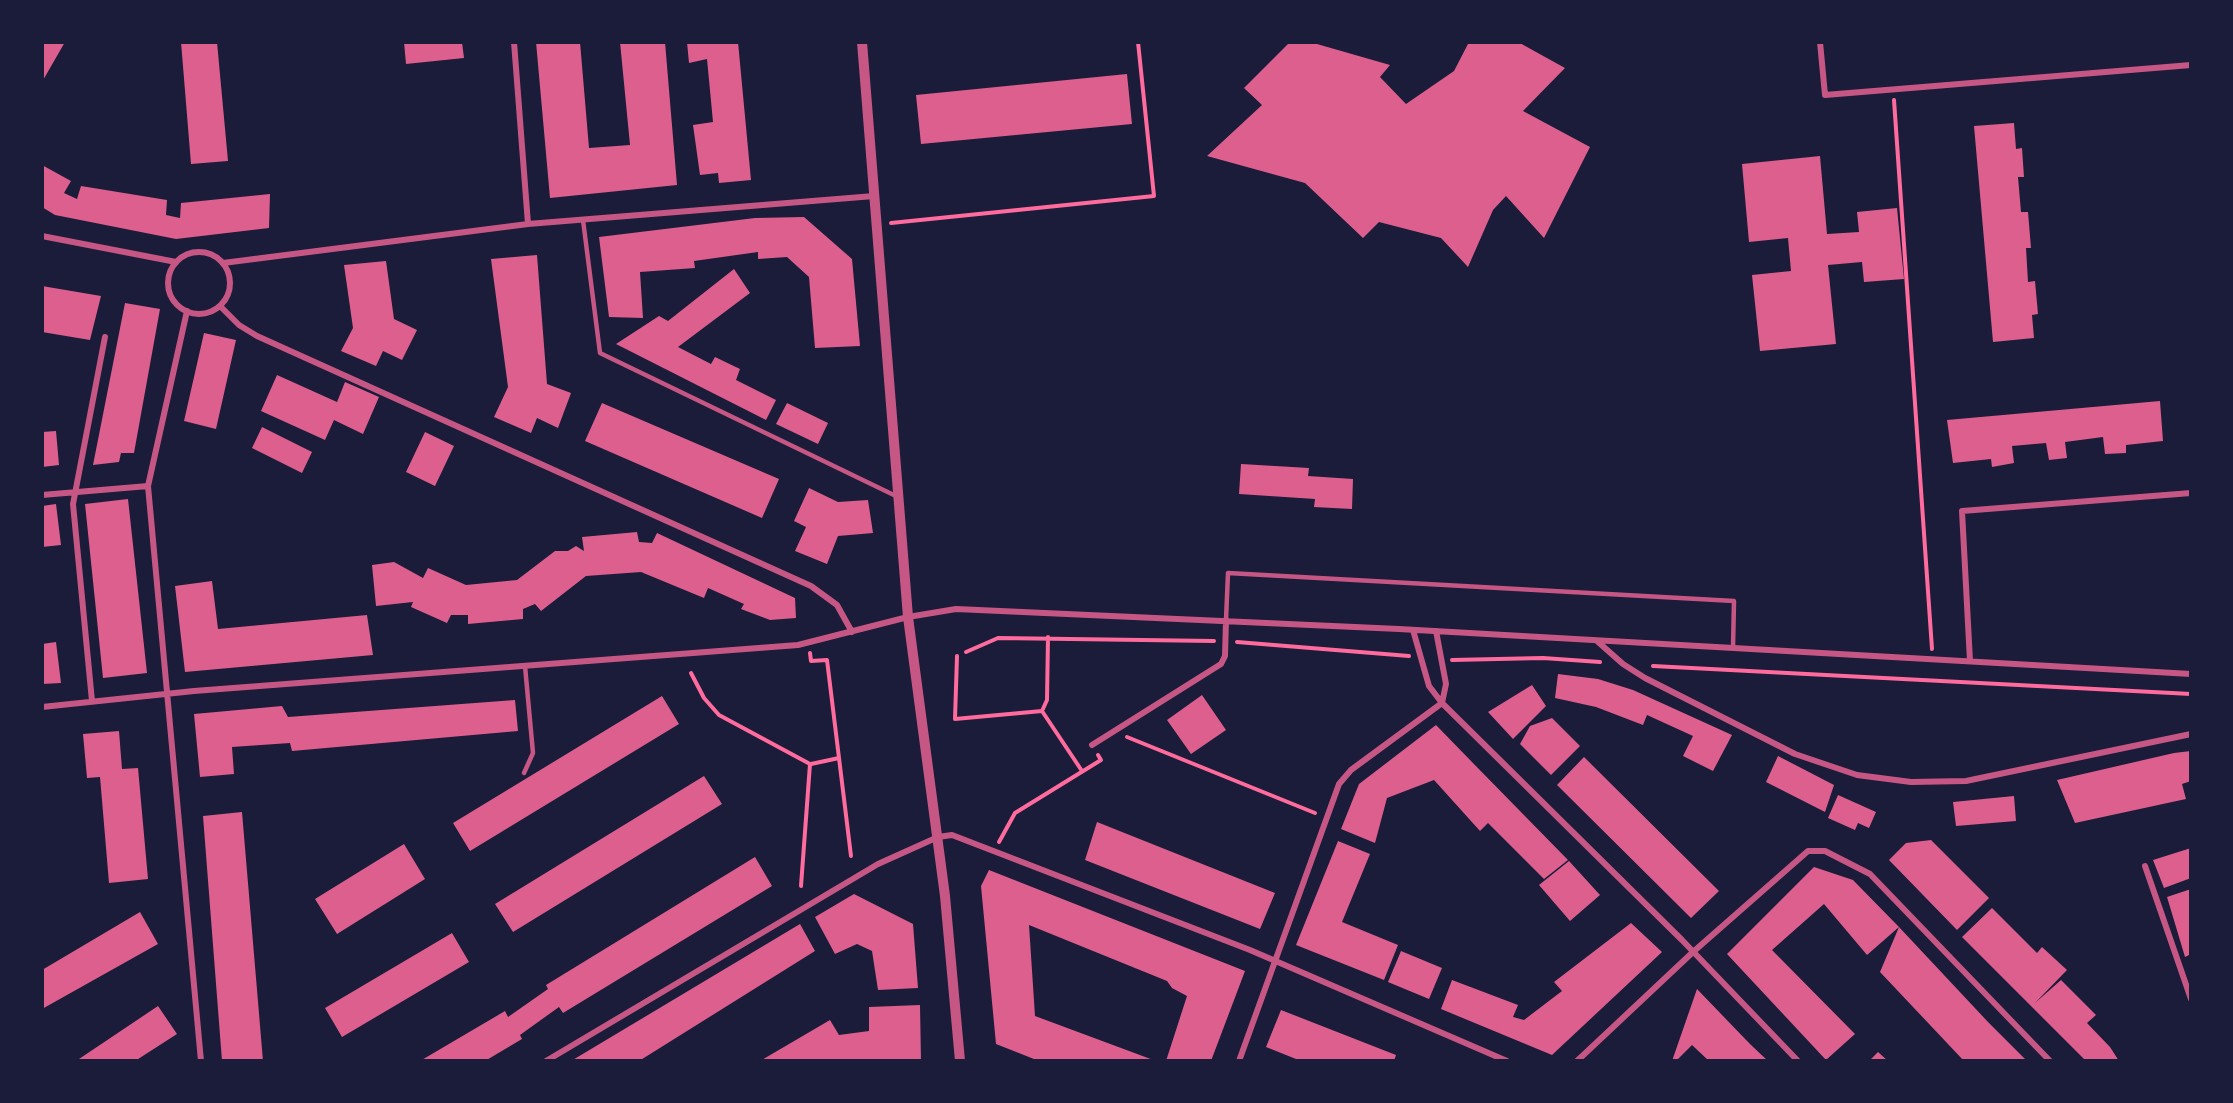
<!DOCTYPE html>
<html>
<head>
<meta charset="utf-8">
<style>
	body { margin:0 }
	#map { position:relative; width:2233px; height:1103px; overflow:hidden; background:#1b1b3a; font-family:Merriweather,serif }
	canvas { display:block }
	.frame { position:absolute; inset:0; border:44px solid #1b1b3a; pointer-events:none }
</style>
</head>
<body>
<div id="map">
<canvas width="2233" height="1103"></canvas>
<div class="frame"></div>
</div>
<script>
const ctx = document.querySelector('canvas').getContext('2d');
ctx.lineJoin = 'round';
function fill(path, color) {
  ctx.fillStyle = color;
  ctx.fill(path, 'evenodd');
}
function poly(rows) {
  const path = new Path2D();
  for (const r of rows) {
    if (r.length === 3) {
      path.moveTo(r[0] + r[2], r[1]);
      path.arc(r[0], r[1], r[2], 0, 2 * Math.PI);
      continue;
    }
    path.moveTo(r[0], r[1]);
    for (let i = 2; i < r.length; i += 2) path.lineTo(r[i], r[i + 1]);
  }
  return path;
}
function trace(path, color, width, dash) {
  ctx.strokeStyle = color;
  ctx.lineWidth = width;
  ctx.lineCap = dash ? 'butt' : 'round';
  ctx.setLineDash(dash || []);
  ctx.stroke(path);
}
const building = poly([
	[42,42,65,42,42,82],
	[181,42,217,42,228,161,191,164],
	[404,42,462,42,464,58,406,64],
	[536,42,580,42,589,148,630,145,620,42,665,42,677,185,550,198],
	[687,42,738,42,751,180,719,183,718,173,700,175,693,125,713,122,707,59,689,63],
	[1290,42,1310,42,1390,65,1380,77,1406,104,1454,71,1469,42,1518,42,1565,68,1523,111,1590,147,1544,238,1506,196,1493,210,1468,267,1441,238,1379,222,1363,238,1305,183,1207,156,1262,105,1244,88],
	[1127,74,1132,124,921,144,916,95],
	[2014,123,2016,149,2022,148,2024,177,2018,177,2021,212,2028,212,2031,248,2026,248,2028,282,2035,281,2038,314,2032,315,2034,338,1993,342,1974,126],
	[1820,156,1827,234,1859,232,1857,212,1897,208,1904,279,1864,282,1862,262,1828,265,1836,344,1760,351,1752,275,1791,271,1788,238,1749,242,1742,164],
	[42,165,71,181,64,193,77,199,81,186,167,200,166,215,180,218,181,203,270,194,269,228,176,239,55,215,42,207],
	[804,217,852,259,860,346,815,348,809,277,787,257,758,259,758,252,694,261,695,268,640,272,643,318,609,317,599,237,755,218],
	[537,255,547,384,571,393,558,428,537,418,531,433,494,417,508,387,491,259],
	[386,261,394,319,417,330,402,360,383,351,376,366,341,351,353,328,344,265],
	[734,269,750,293,678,347,711,364,715,357,740,369,736,380,776,400,766,420,616,344,659,316,668,321],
	[42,286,101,296,90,340,42,332],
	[125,303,160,309,134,453,121,453,119,462,93,465],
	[204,333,236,340,216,429,184,421],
	[277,375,337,402,345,382,379,397,363,434,334,420,325,440,261,411],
	[2160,401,2163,441,2126,445,2126,453,2105,454,2103,437,2065,442,2067,458,2049,460,2046,443,2012,446,2014,463,1992,467,1991,459,1953,463,1947,420],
	[602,403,779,479,762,518,585,441],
	[787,403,828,423,818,444,776,424],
	[262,427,312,452,302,473,252,448],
	[56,431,59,465,42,467,42,432],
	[425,432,454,446,435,486,406,472],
	[1241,464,1309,468,1308,476,1353,479,1352,509,1314,507,1315,499,1239,494],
	[809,488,838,502,868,500,873,533,838,536,827,564,795,551,806,527,794,521],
	[128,499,147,673,103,678,85,504],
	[56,504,61,545,42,547,42,506],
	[637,532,639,542,652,543,657,533,795,598,796,618,770,620,741,609,744,604,708,588,704,598,641,572,586,576,541,611,535,604,523,609,523,619,468,624,468,615,451,615,447,623,411,607,413,602,376,606,372,565,394,562,423,578,428,568,466,585,517,580,555,551,568,551,576,546,584,551,582,537],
	[212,581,218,629,367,615,373,655,185,672,175,586],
	[56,642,61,683,42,684,42,644],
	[1558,674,1598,679,1633,690,1732,735,1713,771,1683,756,1693,736,1647,715,1643,725,1596,707,1555,698],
	[1532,685,1546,706,1513,739,1488,712],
	[1202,695,1226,730,1191,754,1167,720],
	[662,696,679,724,470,851,453,823],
	[515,700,518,731,292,751,290,743,232,747,234,774,200,777,194,714,282,706,288,717],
	[1552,718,1580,746,1551,775,1520,744,1530,726],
	[1436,725,1471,761,1568,860,1544,879,1488,823,1480,831,1434,780,1387,798,1375,843,1341,829,1359,784],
	[119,731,122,769,138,768,148,879,109,883,100,777,87,778,83,734],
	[2191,751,2191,781,2182,784,2186,799,2075,823,2057,780,2174,753],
	[1778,756,1834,785,1825,812,1766,782],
	[1584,757,1719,891,1691,918,1557,785],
	[704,776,722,804,513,932,495,904],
	[1838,795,1876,812,1869,828,1858,823,1855,830,1828,818],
	[2014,796,2016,821,1956,826,1953,802],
	[242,812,263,1061,222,1061,203,816],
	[1097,822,1275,893,1260,929,1085,860],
	[1931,840,1989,898,1957,930,1889,860,1906,843],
	[1338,841,1370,854,1342,922,1398,945,1384,980,1296,945],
	[404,844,425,879,337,934,315,899],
	[2191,848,2191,878,2164,888,2153,860],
	[755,857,772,886,563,1013,559,1007,520,1035,522,1039,485,1061,420,1061,505,1011,508,1017,548,989,546,985],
	[1569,861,1600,895,1570,921,1539,885],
	[1814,867,1853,880,1899,927,1988,1022,2027,1061,1964,1061,1880,972,1899,927,1867,955,1824,904,1772,950,1855,1034,1826,1060,1727,954],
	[989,870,1245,971,1211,1061,1166,1061,1187,996,1172,988,1167,981,1029,925,1035,1016,1156,1061,1039,1061,996,1044,981,886],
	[2191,889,2191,954,2185,957,2167,897],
	[854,894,913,924,918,988,878,990,872,951,857,944,835,954,815,917],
	[1992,908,2037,953,2042,947,2067,970,2035,1003,2061,980,2096,1015,2087,1023,2110,1047,2119,1061,2086,1061,1962,937],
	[140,912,158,944,42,1009,42,970],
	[1631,923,1662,952,1552,1055,1441,1009,1452,980,1518,1005,1513,1017,1524,1020,1562,991,1554,982],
	[800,924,815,951,639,1061,571,1061],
	[452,933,469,962,342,1037,325,1008],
	[1401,951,1442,968,1429,999,1388,982],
	[1697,989,1750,1044,1768,1061,1709,1061,1692,1045,1676,1061,1672,1061],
	[920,1005,921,1061,760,1061,830,1020,839,1035,869,1031,869,1007],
	[158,1006,177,1034,135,1061,76,1061],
	[1281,1010,1396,1055,1394,1061,1301,1061,1266,1047],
	[1878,1052,1888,1061,1869,1061]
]);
const path = poly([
	[1894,100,1932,649],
	[891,223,1154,196,1138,42],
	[1237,642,1409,656],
	[966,652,998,638,1214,641],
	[810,653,811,661,827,660,851,856],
	[957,656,955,719,1042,711,1082,771],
	[1452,660,1543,658,1600,662],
	[1653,666,2191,694],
	[691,673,704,698,719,715,810,764,801,886],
	[1042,711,1047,700,1048,637],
	[1127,737,1315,813],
	[811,764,839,758],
	[999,842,1015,813,1101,760,1098,755]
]);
const service = poly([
	[583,220,600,353,898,497],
	[1226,620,1228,573,1734,601,1733,648],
	[524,773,533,753,525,666]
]);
const minor = poly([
	[514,42,528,224],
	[1820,42,1825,95,2191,65],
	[42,236,176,262],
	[199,283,31],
	[223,263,528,224,874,196],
	[220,306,239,325,257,336,811,586,837,605,852,632],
	[187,311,148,486,201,1061],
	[42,495,148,486],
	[1413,630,1429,686,1442,703,1682,940,1798,1061],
	[1597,641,1623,664,1645,678,1795,754,1857,775,1911,782,1966,781,2191,734],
	[1970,661,1962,511,2191,493],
	[92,701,73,504,105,337],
	[42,707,194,691,798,645,908,617,956,609,1399,629,2191,674],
	[1092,745,1221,664,1225,656,1226,620],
	[2145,866,2191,999],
	[546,1061,878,864,938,837,952,835,1250,950,1507,1061],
	[1239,1061,1339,784,1351,770,1442,703,1446,684,1436,631],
	[1577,1061,1693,952,1808,851,1825,851,1870,874,2050,1061]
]);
const tertiary = poly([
	[862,42,908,617,945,896,960,1061]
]);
fill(building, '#dd5f8e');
trace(path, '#ff6b9d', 4);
trace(service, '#c65784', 4.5);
trace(minor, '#c65784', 6);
trace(tertiary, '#c65784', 10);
</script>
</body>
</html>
